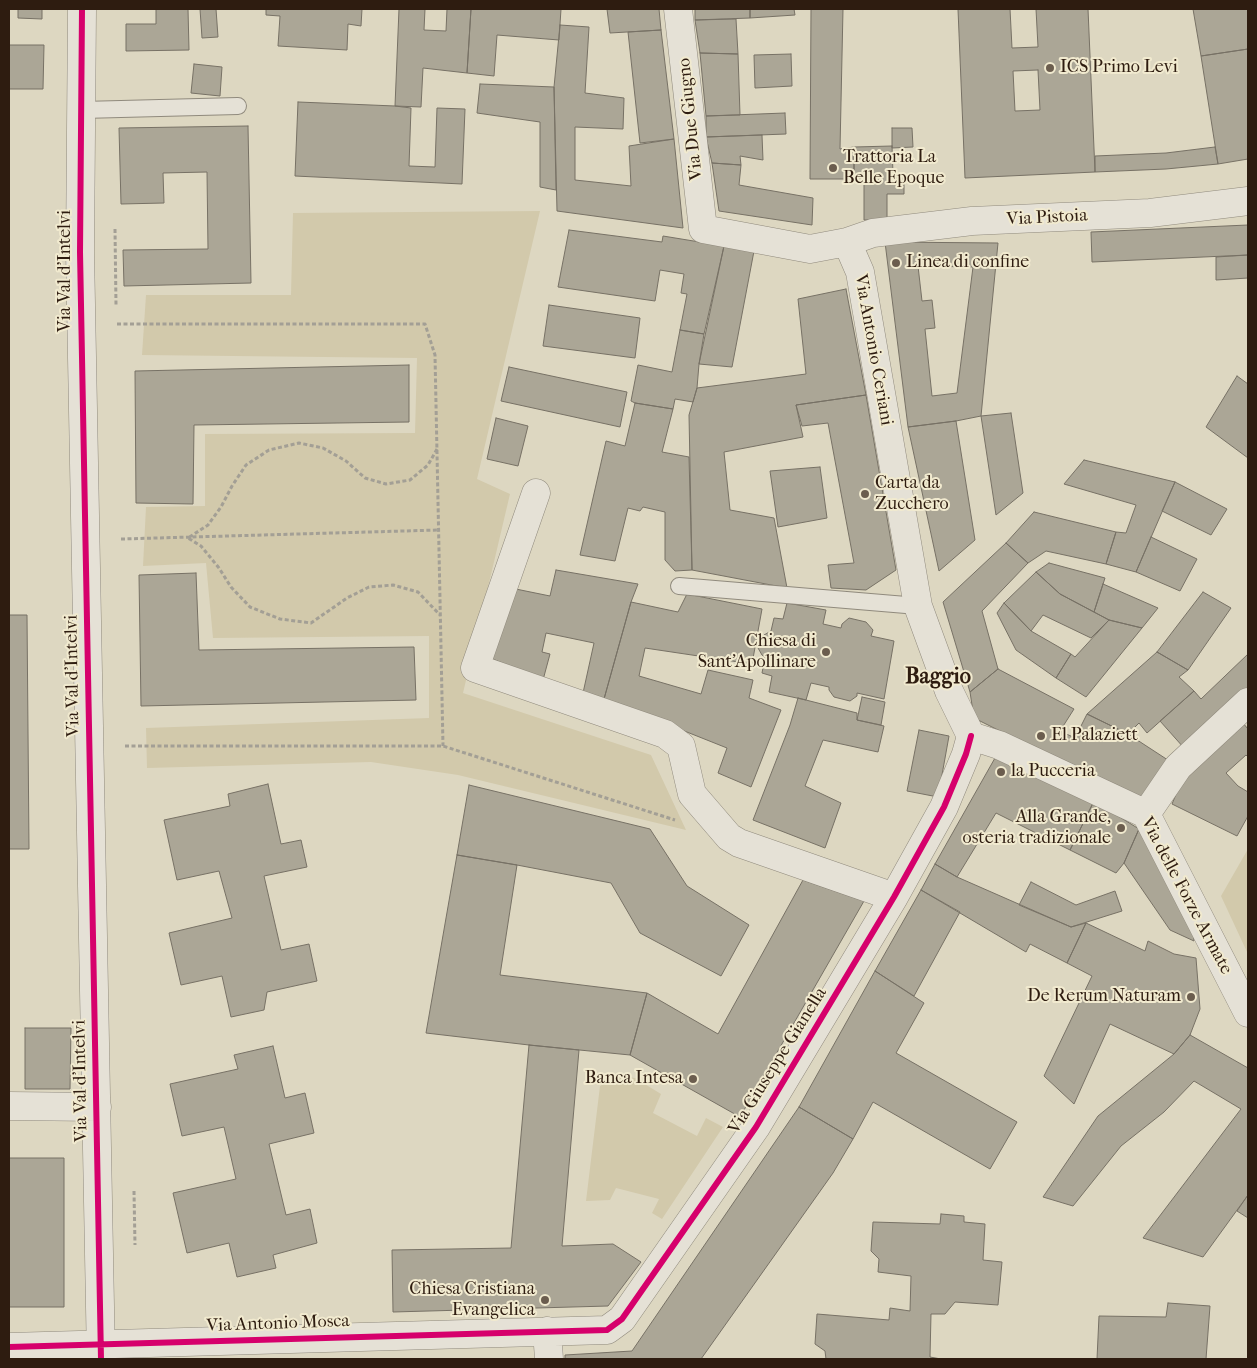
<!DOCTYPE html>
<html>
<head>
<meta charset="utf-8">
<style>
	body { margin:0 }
	#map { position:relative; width:1257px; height:1368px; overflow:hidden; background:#ddd7c1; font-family:"IM FELL French Canon",serif }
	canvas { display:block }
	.frame { position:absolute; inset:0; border:10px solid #2e1c10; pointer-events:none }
</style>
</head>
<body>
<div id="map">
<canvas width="1257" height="1368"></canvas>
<div class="frame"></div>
</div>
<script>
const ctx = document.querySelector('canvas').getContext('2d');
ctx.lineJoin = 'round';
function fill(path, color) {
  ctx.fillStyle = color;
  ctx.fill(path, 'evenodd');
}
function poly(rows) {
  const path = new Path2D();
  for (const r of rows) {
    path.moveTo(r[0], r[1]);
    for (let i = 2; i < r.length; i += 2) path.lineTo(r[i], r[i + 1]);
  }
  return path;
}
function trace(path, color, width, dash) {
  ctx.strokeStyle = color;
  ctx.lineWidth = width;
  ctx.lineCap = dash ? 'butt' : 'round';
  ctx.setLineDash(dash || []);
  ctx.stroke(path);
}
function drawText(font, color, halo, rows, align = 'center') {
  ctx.font = font + ' "IM FELL French Canon",serif';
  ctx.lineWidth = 4;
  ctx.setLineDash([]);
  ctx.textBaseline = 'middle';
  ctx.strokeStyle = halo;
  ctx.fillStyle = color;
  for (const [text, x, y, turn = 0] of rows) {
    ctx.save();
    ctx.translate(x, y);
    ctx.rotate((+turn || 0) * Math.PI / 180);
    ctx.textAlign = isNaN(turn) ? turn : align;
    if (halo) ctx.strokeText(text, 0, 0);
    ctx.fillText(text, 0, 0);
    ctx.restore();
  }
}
const green = poly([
	[540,211,477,479,510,494,463,693,651,755,686,830,458,775,371,762,147,768,146,728,429,718,429,636,213,638,206,563,143,566,146,507,205,506,205,434,415,433,417,358,142,355,146,295,291,295,293,213],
	[1248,849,1248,954,1221,896],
	[619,1076,635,1078,661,1094,653,1113,697,1136,706,1118,723,1127,662,1219,652,1213,659,1199,616,1188,610,1200,586,1201,600,1086]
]);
const building = poly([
	[18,9,42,9,42,19,18,18,18,9],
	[156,9,188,9,189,50,126,51,126,24,156,24,156,9],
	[200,9,216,9,218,37,202,38,200,9],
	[266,9,362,9,361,26,348,24,347,50,278,46,280,16,266,15,266,9],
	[399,9,425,9,424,30,446,31,447,9,471,9,467,73,423,68,421,107,395,106,399,9],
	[471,9,561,9,559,40,497,35,494,76,467,73,471,9],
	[607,9,659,9,661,30,610,33,607,9],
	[695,9,750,9,750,18,695,20,695,9],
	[750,9,794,9,795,15,750,18,750,9],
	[811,9,843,9,840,149,854,147,854,179,810,179,811,9],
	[958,9,1010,9,1012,48,1038,47,1036,9,1088,9,1095,172,965,178,958,9],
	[1038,70,1040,110,1015,111,1013,71,1038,70],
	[1193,9,1248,9,1248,49,1201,56,1193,9],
	[736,19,738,54,700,53,695,20,736,19],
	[560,25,589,27,585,93,624,98,623,129,575,127,575,180,631,186,629,146,674,139,683,228,557,211,554,87,560,25],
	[661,30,674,139,640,143,628,32,661,30],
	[9,45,44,45,43,89,9,89,9,45],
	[1248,49,1248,159,1218,164,1201,56,1248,49],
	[700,53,738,54,740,115,706,116,700,53],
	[791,54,792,86,755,88,754,55,791,54],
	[194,64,222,67,220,96,191,93,194,64],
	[480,84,554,87,556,190,540,187,540,122,477,113,480,84],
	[298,102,395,106,411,108,409,166,435,167,437,108,465,109,462,184,295,176,298,102],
	[785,113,786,134,706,137,706,116,785,113],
	[248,126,251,283,124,286,123,250,208,249,207,172,163,173,164,203,121,204,119,128,248,126],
	[892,128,912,128,913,147,892,148,892,128],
	[762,135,763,160,740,156,741,165,712,163,706,137,762,135],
	[892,146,893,174,904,175,904,194,887,194,887,220,864,220,864,178,854,179,854,147,892,146],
	[1215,147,1218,164,1166,169,1095,172,1095,156,1166,153,1215,147],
	[712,163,741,165,739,185,813,198,812,225,719,211,712,163],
	[1248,225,1248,255,1092,262,1091,232,1248,225],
	[569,230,662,242,663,236,724,246,704,334,680,330,687,294,681,293,684,274,660,270,655,301,558,287,569,230],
	[885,242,998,243,981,416,956,421,908,427,885,242],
	[918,266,973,267,957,393,932,396,925,329,935,328,932,300,922,301,918,266],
	[724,246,754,251,732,367,699,364,724,246],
	[1248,255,1248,278,1216,280,1216,257,1248,255],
	[846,289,866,395,796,405,803,437,724,452,730,510,774,518,787,588,692,570,689,415,697,388,806,374,798,299,846,289],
	[549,305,640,318,635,358,543,346,549,305],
	[680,330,704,334,699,364,697,388,693,402,675,399,673,409,635,403,631,401,638,365,672,372,680,330],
	[409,365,409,422,194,425,193,504,136,503,135,371,409,365],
	[509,367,627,392,620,427,501,401,509,367],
	[1237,376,1248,384,1248,458,1206,427,1237,376],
	[866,395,896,570,866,590,831,588,828,565,854,563,828,423,802,426,796,405,866,395],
	[635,403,673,409,662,452,689,457,692,570,675,571,665,560,665,512,643,507,640,511,628,508,615,561,580,555,606,441,625,446,635,403],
	[1011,413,1023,493,996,515,981,416,1011,413],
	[496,418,528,426,518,466,487,459,496,418],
	[956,421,975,540,939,571,908,427,956,421],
	[1084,460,1175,482,1136,572,1106,564,1116,532,1126,533,1136,505,1064,484,1084,460],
	[820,467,827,518,778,527,770,471,820,467],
	[1175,482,1227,509,1211,535,1162,511,1175,482],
	[1034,512,1116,532,1106,564,1046,551,1028,563,1006,543,1034,512],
	[1151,537,1197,559,1180,591,1136,572,1151,537],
	[1006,543,1028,563,982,611,998,669,970,692,943,602,1006,543],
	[1049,563,1105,578,1094,612,1060,594,1036,572,1049,563],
	[556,570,638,584,631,602,604,699,583,693,594,643,546,633,542,652,550,654,543,680,490,658,506,587,550,596,556,570],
	[1036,572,1060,594,1109,620,1091,638,1043,615,1031,631,1004,603,1036,572],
	[196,573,199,650,414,647,416,700,141,706,139,575,196,573],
	[1103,584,1158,608,1142,628,1109,620,1094,612,1103,584],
	[1203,592,1231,608,1188,670,1157,652,1203,592],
	[687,594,762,609,752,664,645,648,639,676,701,694,708,670,753,680,749,698,781,710,751,787,718,773,727,748,604,699,631,602,678,612,687,594],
	[787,603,826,610,823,624,841,628,842,624,849,618,866,622,873,630,871,636,894,641,884,699,857,693,857,696,850,701,834,697,829,690,829,687,811,683,806,700,769,692,772,676,762,673,765,657,762,655,758,648,760,641,764,635,771,631,774,618,783,619,787,603],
	[1004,603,1031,631,1071,654,1056,678,1016,650,997,613,1004,603],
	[9,615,27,615,29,849,9,849,9,615],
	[1109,620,1142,628,1086,697,1056,678,1071,654,1075,657,1109,620],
	[1157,652,1188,670,1179,677,1194,691,1147,733,1139,723,1128,734,1087,714,1157,652],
	[1248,654,1248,690,1184,748,1160,721,1194,691,1201,699,1248,654],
	[998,669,1074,709,1060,731,1075,738,1087,714,1128,734,1174,764,1144,803,974,718,970,692,998,669],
	[862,697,885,702,881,725,857,720,862,697],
	[798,698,857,713,857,720,884,726,878,752,823,740,805,786,841,803,825,848,753,820,790,725,798,698],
	[1243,723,1248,729,1248,757,1246,755,1226,773,1238,786,1248,792,1248,816,1237,836,1172,804,1182,780,1243,723],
	[919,730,949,736,938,797,907,791,919,730],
	[995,758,1094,801,1070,850,996,813,957,877,935,864,995,758],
	[268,784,281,844,301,840,307,867,264,876,281,950,309,944,317,981,267,992,264,1010,231,1017,222,976,181,985,169,933,232,918,219,871,177,880,164,820,230,806,228,794,268,784],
	[469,785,650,829,687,886,749,925,721,976,640,933,611,883,517,865,457,855,469,785],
	[1094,801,1139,829,1124,863,1116,873,1070,850,1094,801],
	[1139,829,1192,918,1194,941,1170,930,1124,863,1139,829],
	[457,855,517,865,500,975,647,993,630,1055,529,1045,426,1033,457,855],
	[935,864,957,877,1071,927,1086,923,1067,963,1030,944,1026,952,921,890,935,864],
	[803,880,864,901,740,1117,630,1055,647,993,718,1034,803,880],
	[1031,882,1076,905,1115,891,1122,911,1071,927,1019,905,1031,882],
	[921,890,960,912,914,996,875,971,921,890],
	[1086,923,1145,951,1148,941,1174,954,1196,958,1200,1009,1190,1035,1174,1054,1110,1024,1074,1104,1044,1076,1092,976,1067,963,1086,923],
	[875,971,924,1003,896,1053,1017,1122,990,1169,873,1102,853,1139,799,1107,875,971],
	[25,1028,71,1028,70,1089,25,1089,25,1028],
	[1190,1035,1248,1068,1248,1195,1203,1257,1143,1238,1241,1109,1194,1081,1164,1112,1121,1146,1073,1206,1043,1197,1098,1116,1174,1054,1190,1035],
	[529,1045,579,1050,562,1246,613,1244,641,1262,608,1306,393,1312,392,1250,511,1248,529,1045],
	[273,1046,285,1098,305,1093,314,1133,269,1144,286,1215,310,1209,317,1243,273,1255,276,1268,237,1277,229,1243,187,1253,173,1193,236,1179,224,1127,182,1136,170,1084,238,1069,234,1055,273,1046],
	[799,1107,853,1139,833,1173,701,1359,565,1359,565,1355,632,1351,799,1107],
	[9,1158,64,1158,64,1307,9,1307,9,1158],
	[1248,1195,1248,1218,1237,1211,1248,1195],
	[941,1214,964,1216,964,1222,985,1224,983,1260,1002,1262,998,1305,955,1302,945,1314,931,1314,930,1357,941,1359,826,1359,825,1351,815,1344,817,1314,889,1320,890,1308,910,1311,911,1276,878,1272,879,1259,871,1251,873,1222,940,1224,941,1214],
	[1168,1303,1210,1306,1206,1359,1097,1359,1099,1316,1166,1317,1168,1303]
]);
const path = poly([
	[115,229,116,305],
	[117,324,425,324,435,355,443,746],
	[437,449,428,465,410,480,386,484,365,478,346,461,323,448,299,443,269,450,246,465,232,486,221,507,208,525,188,538,201,546,219,568,231,587,250,607,280,619,311,623,347,598,369,587,393,585,418,592,440,615],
	[121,539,439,530],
	[125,746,443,746,675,820],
	[134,1191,135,1245]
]);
const service = poly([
	[82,110,238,106],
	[679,586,918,606]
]);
const minor = poly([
	[82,9,80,252,101,1359],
	[678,9,703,229,810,249,847,242,873,233,972,221,1150,213,1248,201],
	[847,242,860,272,918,606,949,691,971,736],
	[536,493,475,668,665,734,681,746,692,794,729,837,739,843,894,897],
	[971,736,999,745,1146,814,1248,1013],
	[1146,814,1178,767,1248,702],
	[9,1106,97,1107],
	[547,1331,549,1359],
	[9,1347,607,1330,622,1319,756,1127,894,897,944,807,966,754,971,736]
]);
const cycleway = poly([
	[82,9,80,252,101,1359],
	[9,1347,607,1330,622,1319,756,1127,894,897,944,807,966,754,971,736]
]);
const markers = [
	[1050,68,5,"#6b5d4e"],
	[833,168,5,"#6b5d4e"],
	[896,263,5,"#6b5d4e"],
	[865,494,5,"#6b5d4e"],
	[826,652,5,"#6b5d4e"],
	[1041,736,5,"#6b5d4e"],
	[1001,772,5,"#6b5d4e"],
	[1121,828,5,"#6b5d4e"],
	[1191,997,5,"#6b5d4e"],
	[693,1079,5,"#6b5d4e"],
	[545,1300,5,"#6b5d4e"]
];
const poiNames = [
	["ICS Primo Levi",1060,68],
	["Trattoria La",843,158],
	["Belle Epoque",843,179],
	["Linea di confine",906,263],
	["Carta da",875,484],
	["Zucchero",875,505],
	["Chiesa di",816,642,"right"],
	["Sant'Apollinare",816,663,"right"],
	["El Palaziett",1051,736],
	["la Pucceria",1011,772],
	["Alla Grande,",1111,818,"right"],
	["osteria tradizionale",1111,839,"right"],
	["De Rerum Naturam",1181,997,"right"],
	["Banca Intesa",683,1079,"right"],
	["Chiesa Cristiana",535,1290,"right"],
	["Evangelica",535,1311,"right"]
];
const streetNames = [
	["Via Due Giugno",691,119,-96],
	["Via Pistoia",1047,218,-3],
	["Via Val d'Intelvi",66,271,-90],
	["Via Antonio Ceriani",873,350,80],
	["Via Val d'Intelvi",73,676,-91],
	["Via delle Forze Armate",1186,896,62],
	["Via Giuseppe Gianella",778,1061,-58],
	["Via Val d'Intelvi",81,1081,-91],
	["Via Antonio Mosca",278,1324,-2]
];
const districtNames = [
	["Baggio",938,678]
];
fill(green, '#d2c9ab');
fill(building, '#aba696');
trace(building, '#777165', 1);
trace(service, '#908a7d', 18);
trace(minor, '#908a7d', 29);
trace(path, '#a39f95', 3, [4, 2.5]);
trace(service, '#e5e1d6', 16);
trace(minor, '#e5e1d6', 28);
trace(cycleway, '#d6006c', 6);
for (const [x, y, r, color] of markers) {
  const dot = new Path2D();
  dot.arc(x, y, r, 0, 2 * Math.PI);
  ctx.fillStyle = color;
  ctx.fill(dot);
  trace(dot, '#f1eacf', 2);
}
drawText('18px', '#2e1c10', '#f1eacf', poiNames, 'left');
drawText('18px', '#2e1c10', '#f1eacf', streetNames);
drawText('bold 22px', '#2e1c10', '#f1eacf', districtNames);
</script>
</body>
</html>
